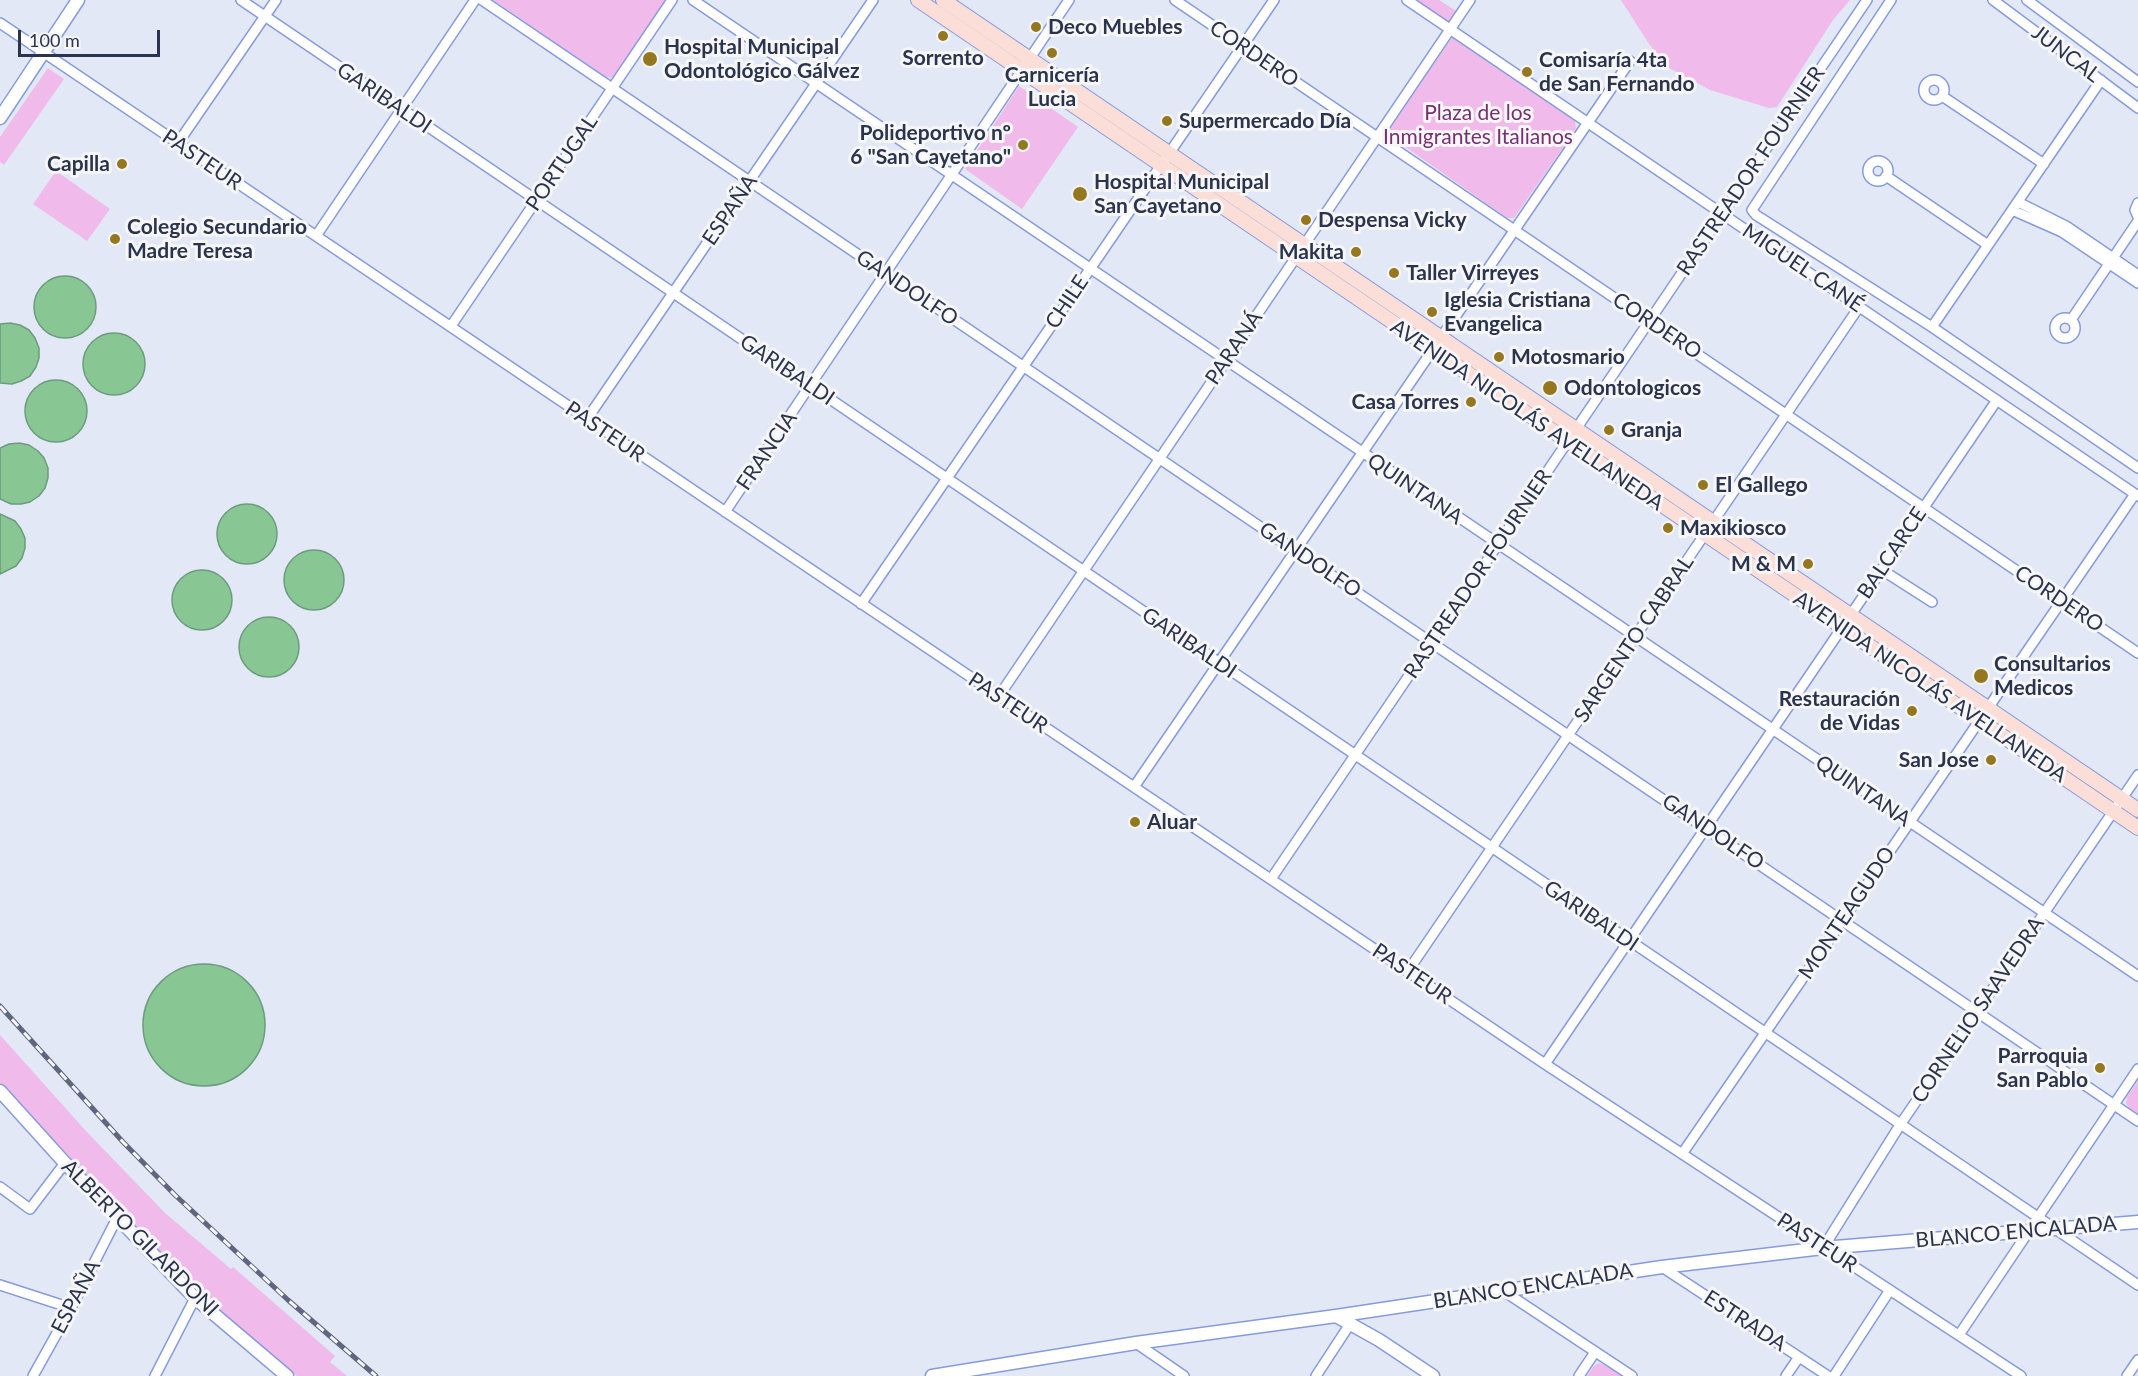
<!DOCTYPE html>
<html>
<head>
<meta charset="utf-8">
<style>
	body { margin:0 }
	#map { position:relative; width:2138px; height:1376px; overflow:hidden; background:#e3e8f6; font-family:Lato,sans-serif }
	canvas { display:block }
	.scale { position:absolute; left:18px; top:30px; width:142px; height:27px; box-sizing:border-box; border:3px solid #2b344f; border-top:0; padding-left:8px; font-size:18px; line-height:21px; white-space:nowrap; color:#2b344f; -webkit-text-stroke:4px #f6f6f6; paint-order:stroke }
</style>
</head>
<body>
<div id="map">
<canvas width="2138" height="1376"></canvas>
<div class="scale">100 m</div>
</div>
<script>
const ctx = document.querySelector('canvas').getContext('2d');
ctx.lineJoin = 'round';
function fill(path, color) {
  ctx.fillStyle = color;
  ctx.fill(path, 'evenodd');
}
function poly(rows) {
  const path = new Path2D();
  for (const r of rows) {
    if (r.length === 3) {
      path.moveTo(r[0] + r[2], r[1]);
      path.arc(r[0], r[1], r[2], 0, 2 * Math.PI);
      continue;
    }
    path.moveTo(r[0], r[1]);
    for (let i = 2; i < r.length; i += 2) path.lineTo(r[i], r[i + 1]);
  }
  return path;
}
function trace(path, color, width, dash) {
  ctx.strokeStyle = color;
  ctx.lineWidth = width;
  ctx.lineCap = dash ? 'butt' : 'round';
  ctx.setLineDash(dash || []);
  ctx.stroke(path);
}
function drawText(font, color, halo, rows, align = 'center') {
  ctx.font = font + ' Lato,sans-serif';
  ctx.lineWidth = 6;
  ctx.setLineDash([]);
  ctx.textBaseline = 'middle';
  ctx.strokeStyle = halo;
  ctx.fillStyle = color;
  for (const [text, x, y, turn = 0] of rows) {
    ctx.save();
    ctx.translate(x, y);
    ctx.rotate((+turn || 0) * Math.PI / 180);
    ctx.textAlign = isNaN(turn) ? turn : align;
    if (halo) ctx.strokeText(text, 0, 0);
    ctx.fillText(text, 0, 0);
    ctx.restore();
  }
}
const green = poly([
	[493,0,668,0,617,74,611,78,606,77],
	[1407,0,1439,0,1461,14,1450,29],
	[1621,0,1850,0,1833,20,1777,107,1769,108,1710,90,1669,68,1649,44],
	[1452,38,1455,38,1575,121,1576,129,1514,218,1507,218,1387,134,1388,128],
	[48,68,64,79,4,165,0,162,0,137],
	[1019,86,1078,127,1022,209,965,169],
	[56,171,110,209,87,241,33,204],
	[0,1035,86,1131,165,1213,231,1269,233,1267,335,1356,330,1362,347,1376,297,1376,196,1291,0,1083],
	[2138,1081,2138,1114,2129,1108,2126,1103,2127,1097],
	[1599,1363,1604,1365,1622,1376,1587,1376,1594,1366]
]);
const water = poly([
	[65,307,31],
	[10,323,20,325,29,330,35,338,39,348,39,358,36,367,30,376,21,381,12,384,0,383,0,324,10,323],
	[114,364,31],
	[56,411,31],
	[19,443,29,445,38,451,44,458,48,468,48,478,45,488,39,496,30,502,21,504,11,504,0,499,0,448,9,444,19,443],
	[247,534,30],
	[0,514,15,521,21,529,25,538,25,548,22,558,16,566,0,574,0,514],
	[314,580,30],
	[202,600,30],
	[269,647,30],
	[204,1025,61]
]);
const minor = poly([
	[241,0,2138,1285],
	[482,0,2138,1121],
	[693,0,2138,976],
	[1175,0,2138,653],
	[1407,0,2138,496],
	[1891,0,1752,210,1756,215,1932,327,2138,468],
	[1993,0,2138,108],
	[2027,0,2138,82],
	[0,23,1545,1064,2021,1376],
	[1934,90,10],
	[1942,96,2044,164],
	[178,143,276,0],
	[1878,171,10],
	[1886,176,1988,245],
	[2018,202,2066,226,2138,275],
	[2138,203,2135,210,2138,217],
	[2012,210,2062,232,2138,283],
	[316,236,475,0],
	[2065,328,10],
	[2071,320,2138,221],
	[451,326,672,0],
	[1932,327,2101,80],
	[587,419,873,0],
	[725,512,1069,0],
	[1882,570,1932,602],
	[861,604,1274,0],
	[999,696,1470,0],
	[1134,787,1630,61],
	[1271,879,1867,0],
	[1408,971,1859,307],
	[1545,1064,1997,400],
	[1682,1154,2135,494],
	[0,1187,30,1209,65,1163],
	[1823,1248,1900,1125,2138,775],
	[1662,1267,1828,1376],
	[0,1285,71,1308],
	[1502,1290,1632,1376],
	[1959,1335,2138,1069],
	[1136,1343,1184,1376],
	[33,1376,71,1308,117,1218],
	[155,1376,195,1298],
	[1316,1376,1350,1324],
	[1579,1376,1595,1352],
	[1786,1376,1799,1357],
	[1834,1376,1890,1290],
	[2127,1376,2138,1360]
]);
const tertiary = poly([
	[0,118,78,0],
	[0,1091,65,1163,195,1298,287,1376],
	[1336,1316,1379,1340,1433,1376],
	[932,1376,1136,1343,1336,1316,1662,1267,1823,1248,2138,1222]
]);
const secondary = poly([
	[918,0,2138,828],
	[943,0,2138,810]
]);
const rail = poly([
	[0,1006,123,1142,175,1195,288,1300,376,1376]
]);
const markers = [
	[1036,27,6,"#94771e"],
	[943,36,6,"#94771e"],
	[1052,53,6,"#94771e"],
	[650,59,8,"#94771e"],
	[1527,72,6,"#94771e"],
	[1167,121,6,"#94771e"],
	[1023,145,6,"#94771e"],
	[122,164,6,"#94771e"],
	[1080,194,8,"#94771e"],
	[1306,220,6,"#94771e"],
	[115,239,6,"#94771e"],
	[1356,252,6,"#94771e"],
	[1394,273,6,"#94771e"],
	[1432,312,6,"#94771e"],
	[1499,357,6,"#94771e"],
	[1550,388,8,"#94771e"],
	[1471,402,6,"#94771e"],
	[1609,430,6,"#94771e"],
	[1703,485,6,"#94771e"],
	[1668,528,6,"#94771e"],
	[1808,564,6,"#94771e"],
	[1981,676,8,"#94771e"],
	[1912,711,6,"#94771e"],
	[1991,760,6,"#94771e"],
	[1135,822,6,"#94771e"],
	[2100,1068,6,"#94771e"]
];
const poiNames = [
	["Deco Muebles",1048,27],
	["Hospital Municipal",664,47],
	["Odontológico Gálvez",664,71],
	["Sorrento",943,58,"center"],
	["Comisaría 4ta",1539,60],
	["de San Fernando",1539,84],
	["Carnicería",1052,75,"center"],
	["Lucia",1052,99,"center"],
	["Supermercado Día",1179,121],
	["Polideportivo nº",1011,133,"right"],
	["6 \"San Cayetano\"",1011,157,"right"],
	["Capilla",110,164,"right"],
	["Hospital Municipal",1094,182],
	["San Cayetano",1094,206],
	["Despensa Vicky",1318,220],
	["Colegio Secundario",127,227],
	["Madre Teresa",127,251],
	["Makita",1344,252,"right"],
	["Taller Virreyes",1406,273],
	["Iglesia Cristiana",1444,300],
	["Evangelica",1444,324],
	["Motosmario",1511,357],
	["Odontologicos",1564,388],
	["Casa Torres",1459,402,"right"],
	["Granja",1621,430],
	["El Gallego",1715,485],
	["Maxikiosco",1680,528],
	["M & M",1796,564,"right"],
	["Consultarios",1994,664],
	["Medicos",1994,688],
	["Restauración",1900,699,"right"],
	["de Vidas",1900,723,"right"],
	["San Jose",1979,760,"right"],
	["Aluar",1147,822],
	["Parroquia",2088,1056,"right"],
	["San Pablo",2088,1080,"right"]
];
const streetNames = [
	["CORDERO",1254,54,34],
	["JUNCAL",2066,54,37],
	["GARIBALDI",384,98,34],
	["PASTEUR",202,160,34],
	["PORTUGAL",562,163,-56],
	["RASTREADOR FOURNIER",1751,171,-56],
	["ESPAÑA",730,210,-56],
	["MIGUEL CANÉ",1803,268,34],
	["GANDOLFO",907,288,34],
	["CHILE",1067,302,-56],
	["CORDERO",1657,326,34],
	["PARANÁ",1234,348,-56],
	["GARIBALDI",787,370,34],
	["AVENIDA NICOLÁS AVELLANEDA",1527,415,34],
	["PASTEUR",605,432,34],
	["FRANCIA",767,451,-56],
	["QUINTANA",1415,489,34],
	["BALCARCE",1892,553,-56],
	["GANDOLFO",1310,560,34],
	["RASTREADOR FOURNIER",1478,574,-56],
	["CORDERO",2059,599,34],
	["SARGENTO CABRAL",1634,639,-56],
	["GARIBALDI",1189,643,34],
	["AVENIDA NICOLÁS AVELLANEDA",1930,687,34],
	["PASTEUR",1008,703,34],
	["QUINTANA",1863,791,34],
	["GANDOLFO",1713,832,34],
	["MONTEAGUDO",1847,913,-56],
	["GARIBALDI",1591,916,34],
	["PASTEUR",1412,974,34],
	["CORNELIO SAAVEDRA",1978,1010,-56],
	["BLANCO ENCALADA",2016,1232,-5],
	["ALBERTO GILARDONI",140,1238,45],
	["PASTEUR",1817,1243,33],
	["BLANCO ENCALADA",1533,1286,-9],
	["ESPAÑA",76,1297,-62],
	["ESTRADA",1745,1321,33]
];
const parkNames = [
	["Plaza de los",1478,113],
	["Inmigrantes Italianos",1478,137]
];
fill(green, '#f0baea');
fill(water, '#88c794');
trace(water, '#6c9b7f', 1.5);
trace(minor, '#869bdb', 12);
trace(tertiary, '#869bdb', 15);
trace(secondary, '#869bdb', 16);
trace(minor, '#fff', 9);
trace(tertiary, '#fff', 12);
trace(secondary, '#fcded9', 14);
trace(rail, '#5f677e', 5);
trace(rail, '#f6f6f6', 3, [9]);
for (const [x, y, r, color] of markers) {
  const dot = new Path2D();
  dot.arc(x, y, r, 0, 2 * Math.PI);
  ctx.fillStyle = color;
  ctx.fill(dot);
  trace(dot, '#f6f6f6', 2);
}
drawText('bold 21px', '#2b344f', '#f6f6f6', poiNames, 'left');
drawText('21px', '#2b344f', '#f6f6f6', streetNames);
drawText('21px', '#753171', '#f6f6f6', parkNames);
</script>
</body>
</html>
